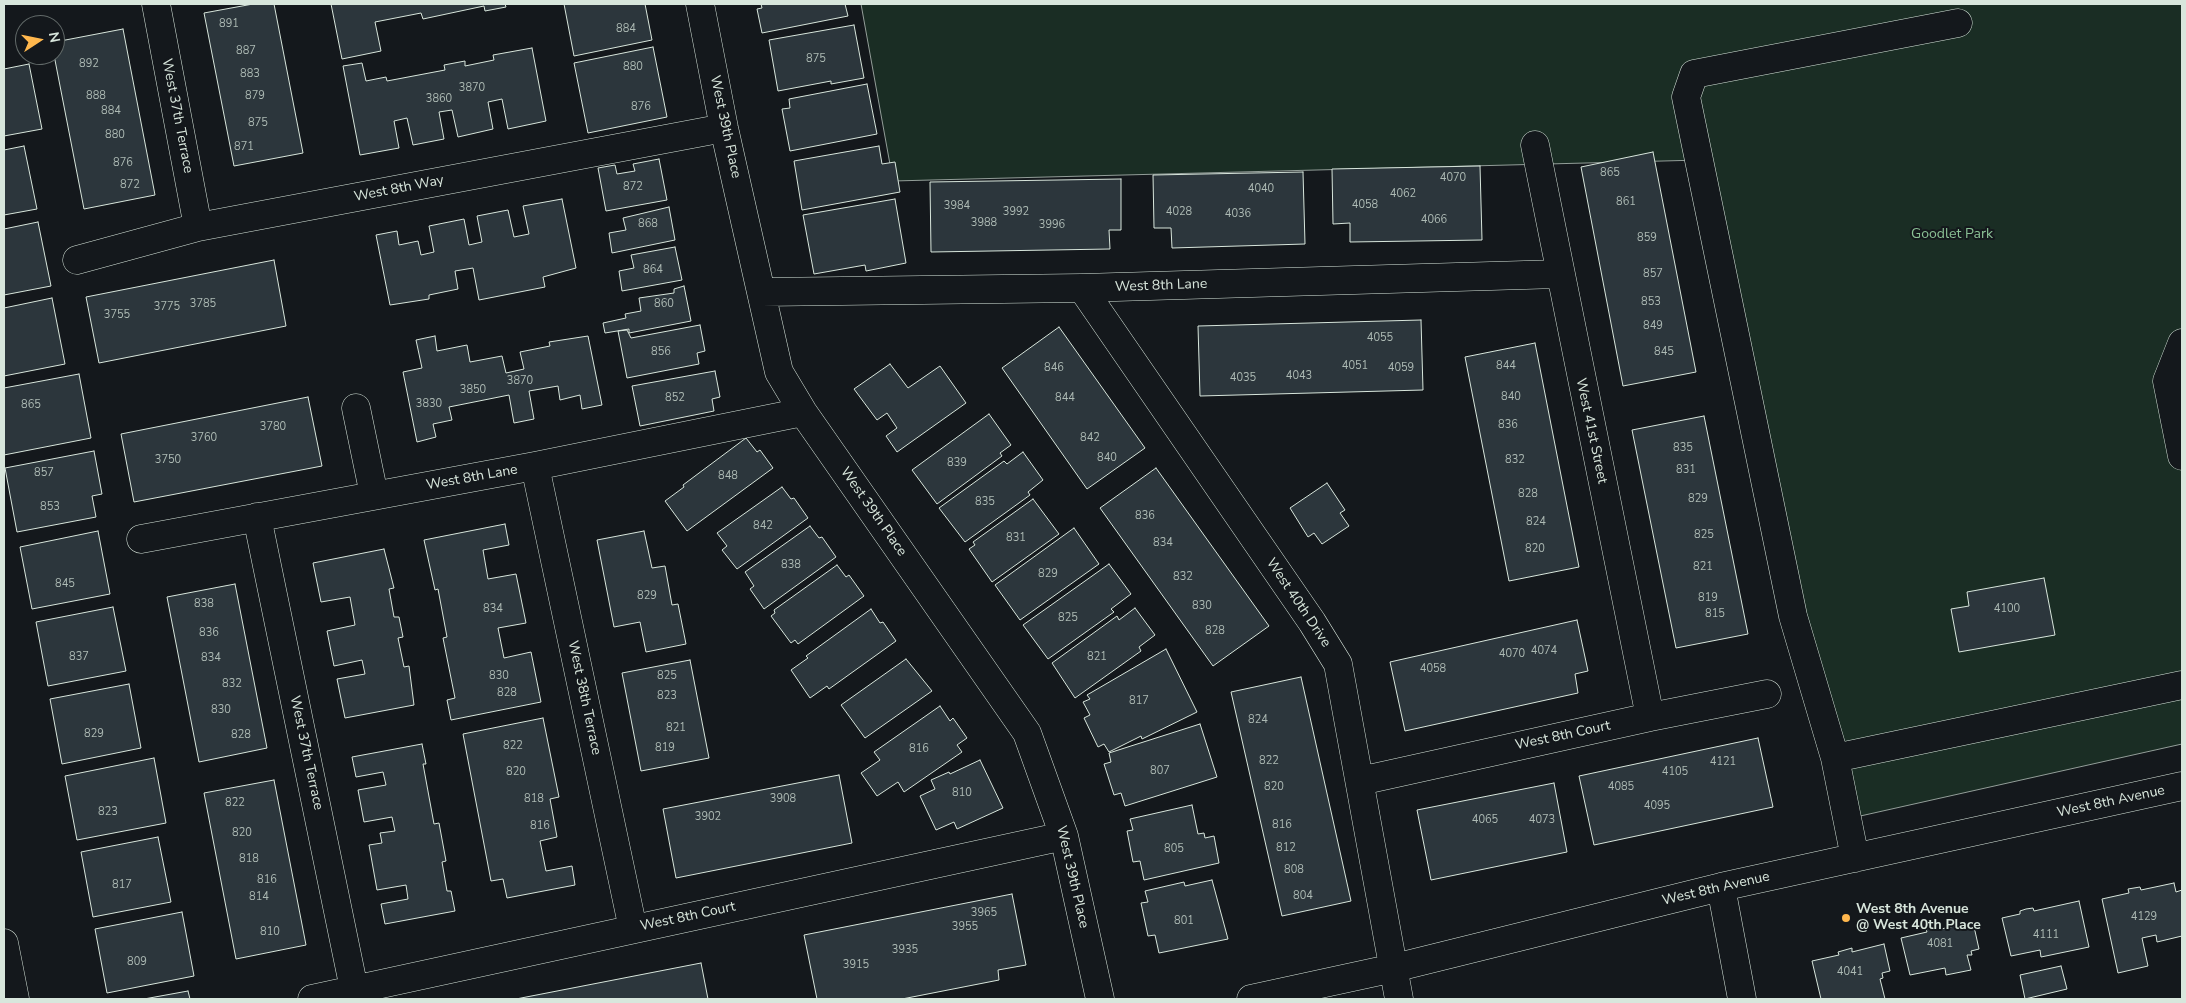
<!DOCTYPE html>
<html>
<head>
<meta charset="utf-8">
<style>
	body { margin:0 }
	#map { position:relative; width:2186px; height:1003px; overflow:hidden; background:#14181c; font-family:"Nunito Sans",sans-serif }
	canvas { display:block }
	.frame { position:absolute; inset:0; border:5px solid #d8e6dc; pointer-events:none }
	.north { position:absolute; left:15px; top:15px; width:50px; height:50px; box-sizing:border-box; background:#14181c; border:1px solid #626a69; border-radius:50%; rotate:79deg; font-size:14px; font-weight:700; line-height:20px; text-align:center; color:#d8e6dc }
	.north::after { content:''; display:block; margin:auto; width:18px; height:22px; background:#ffb74d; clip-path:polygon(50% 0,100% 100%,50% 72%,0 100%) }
</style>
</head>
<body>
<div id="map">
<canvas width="2186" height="1003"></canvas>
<div class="frame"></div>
<div class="north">N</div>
</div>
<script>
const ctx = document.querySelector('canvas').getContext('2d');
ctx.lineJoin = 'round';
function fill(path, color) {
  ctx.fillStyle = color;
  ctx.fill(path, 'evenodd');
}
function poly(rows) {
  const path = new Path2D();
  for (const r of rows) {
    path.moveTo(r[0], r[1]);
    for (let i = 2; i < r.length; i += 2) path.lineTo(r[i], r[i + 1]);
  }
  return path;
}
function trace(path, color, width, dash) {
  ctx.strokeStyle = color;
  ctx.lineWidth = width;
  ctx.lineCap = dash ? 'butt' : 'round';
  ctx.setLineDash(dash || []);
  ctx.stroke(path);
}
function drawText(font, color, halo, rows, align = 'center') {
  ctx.font = font + ' "Nunito Sans",sans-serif';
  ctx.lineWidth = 4;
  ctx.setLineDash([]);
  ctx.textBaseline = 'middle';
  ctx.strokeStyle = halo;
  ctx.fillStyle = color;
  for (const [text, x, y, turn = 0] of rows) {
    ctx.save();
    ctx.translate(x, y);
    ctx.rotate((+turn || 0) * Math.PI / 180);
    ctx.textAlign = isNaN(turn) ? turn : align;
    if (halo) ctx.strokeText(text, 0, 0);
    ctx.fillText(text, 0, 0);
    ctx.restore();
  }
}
const green = poly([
	[861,4,2182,4,2182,744,1838,821,1701,160,893,181,861,4]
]);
const building = poly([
	[253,4,274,4,303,153,234,166,204,13,253,4],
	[331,4,508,4,505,4,506,7,485,11,484,6,423,19,421,13,375,22,381,51,342,59,331,4],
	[564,4,645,4,652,40,574,56,564,4],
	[761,4,845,4,848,16,762,33,757,9,762,8,761,4],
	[854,25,864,78,831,84,831,81,778,91,769,40,854,25],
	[123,29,155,195,84,209,54,55,55,42,123,29],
	[653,47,667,117,588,133,574,63,653,47],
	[532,48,546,121,508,129,502,99,488,102,493,129,458,137,452,110,439,112,444,139,413,145,407,118,394,121,399,148,360,155,343,66,362,63,366,81,386,77,387,81,445,70,444,65,465,61,465,66,494,60,493,55,532,48],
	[29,64,42,129,4,136,4,69,29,64],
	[867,84,877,134,790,151,782,109,790,108,789,99,867,84],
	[24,146,37,209,4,215,4,150,24,146],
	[879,146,882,164,895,162,900,192,802,210,794,161,879,146],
	[1653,152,1696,372,1623,386,1581,167,1653,152],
	[659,159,667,200,606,211,598,168,615,165,617,174,635,171,633,164,659,159],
	[1480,166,1482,240,1350,242,1350,223,1333,224,1332,169,1480,166],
	[1303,172,1305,244,1172,248,1171,228,1154,228,1153,175,1303,172],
	[1121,179,1121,230,1109,230,1110,249,931,252,930,182,1121,179],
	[562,199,576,268,543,277,545,287,479,300,473,268,455,271,458,289,429,295,429,299,390,305,376,235,397,231,399,245,418,241,421,255,434,252,429,226,464,219,469,245,482,242,477,216,508,210,514,237,529,234,523,206,562,199],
	[895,199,906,263,866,271,865,265,814,274,803,215,895,199],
	[669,207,675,240,612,253,609,233,626,230,623,218,669,207],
	[38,222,51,286,4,295,4,229,38,222],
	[675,247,682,280,622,291,619,271,634,268,631,255,675,247],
	[274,260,286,326,99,363,86,297,274,260],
	[684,286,691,321,629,333,629,329,605,333,603,323,626,318,625,314,641,311,639,298,674,293,674,289,684,286],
	[52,298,65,364,4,376,4,308,52,298],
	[1421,320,1423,390,1200,396,1198,326,1421,320],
	[700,325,705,351,697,353,699,364,627,378,618,331,627,330,631,338,700,325],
	[1059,327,1145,448,1087,489,1002,368,1059,327],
	[435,336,437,351,467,345,470,362,502,356,506,373,524,369,520,352,550,346,549,342,588,336,602,405,582,409,580,395,560,400,558,386,529,391,534,419,514,423,509,395,449,407,452,420,433,424,436,437,417,442,403,372,422,368,416,340,435,336],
	[1535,343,1579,567,1509,581,1465,357,1535,343],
	[890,364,908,388,940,366,966,403,897,452,886,436,897,428,887,413,877,420,854,389,890,364],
	[715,371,720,397,712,399,714,411,640,426,632,386,715,371],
	[79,374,91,438,4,455,4,388,79,374],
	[308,397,322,466,134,502,121,434,308,397],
	[989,414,1011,445,1000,453,1002,456,937,504,912,470,989,414],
	[1704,416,1748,634,1676,648,1632,430,1704,416],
	[746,438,757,452,760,450,773,468,687,531,665,501,684,487,683,485,746,438],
	[94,451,102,494,92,496,96,517,17,532,5,468,94,451],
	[1023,452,1043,480,1028,492,1030,495,965,542,939,508,1004,461,1007,464,1023,452],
	[1156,468,1269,626,1213,666,1100,508,1156,468],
	[1327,483,1345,510,1340,513,1349,526,1322,544,1314,533,1308,537,1290,508,1327,483],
	[782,487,791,499,794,498,808,518,737,569,722,550,727,546,717,533,782,487],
	[1033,499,1059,534,992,582,969,549,975,545,973,542,1033,499],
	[505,524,509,545,483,550,488,579,516,574,526,623,498,628,504,658,531,652,541,702,451,720,447,700,455,698,443,638,447,637,438,589,435,590,424,540,505,524],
	[810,526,819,538,822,537,836,557,764,609,750,589,754,586,745,572,810,526],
	[1074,528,1099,564,1020,620,995,585,1074,528],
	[98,531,110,594,32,609,20,547,98,531],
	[644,531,652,568,665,566,672,605,678,604,686,644,646,652,640,622,614,627,597,540,644,531],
	[384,549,394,588,389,589,394,617,399,617,403,637,398,638,404,667,409,666,414,705,345,718,337,679,365,674,362,660,334,666,327,631,355,625,350,597,321,602,313,563,384,549],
	[1109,564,1131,594,1111,609,1114,612,1048,659,1023,625,1109,564],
	[837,565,846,577,849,575,864,596,798,644,795,640,791,643,771,616,775,613,774,610,837,565],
	[2044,578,2055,635,1959,652,1951,609,1969,606,1967,592,2044,578],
	[235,584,267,748,199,762,167,597,235,584],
	[113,607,126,671,48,686,36,622,113,607],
	[1135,608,1155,635,1139,647,1141,651,1075,698,1052,663,1117,616,1119,620,1135,608],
	[871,609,880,623,883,622,896,641,829,689,827,686,810,698,791,670,808,658,806,656,871,609],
	[1577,620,1588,671,1575,674,1578,693,1405,731,1390,662,1577,620],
	[1166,649,1197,712,1142,739,1141,736,1109,752,1104,744,1098,747,1084,718,1090,715,1083,702,1090,699,1087,695,1166,649],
	[906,659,932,691,865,738,841,705,906,659],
	[690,660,709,758,641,771,622,673,690,660],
	[1301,677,1351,901,1282,916,1231,692,1301,677],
	[129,684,141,748,62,764,50,699,129,684],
	[940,706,950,721,953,718,967,738,957,745,962,752,904,792,898,782,877,796,861,773,880,760,874,752,940,706],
	[543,718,559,797,550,799,557,837,540,841,546,871,572,866,575,885,507,898,503,879,491,881,463,734,543,718],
	[1200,724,1217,777,1125,806,1121,793,1114,795,1104,764,1111,762,1109,753,1200,724],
	[1758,738,1773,807,1594,845,1579,776,1758,738],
	[422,744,426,764,423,764,434,824,439,823,446,861,442,862,447,891,451,891,455,911,385,924,381,904,408,899,406,885,377,890,369,845,382,843,380,833,395,831,392,817,364,822,358,790,386,785,383,772,356,777,352,757,422,744],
	[154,758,166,823,77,840,65,776,154,758],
	[980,760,1003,808,957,829,954,822,936,830,920,796,935,789,931,780,949,772,950,774,980,760],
	[839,775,852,843,676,878,663,809,839,775],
	[274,780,306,945,236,959,204,793,274,780],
	[1554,783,1567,852,1431,880,1417,810,1554,783],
	[1192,805,1198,834,1204,833,1205,838,1214,836,1219,863,1144,880,1140,861,1133,862,1127,831,1133,830,1130,819,1192,805],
	[158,837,171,902,93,917,81,852,158,837],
	[1212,880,1228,939,1159,953,1155,935,1148,936,1141,903,1148,902,1145,891,1184,882,1185,886,1212,880],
	[2174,883,2176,892,2182,890,2182,936,2157,942,2156,935,2142,938,2148,966,2118,973,2102,899,2129,893,2128,889,2140,887,2141,890,2174,883],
	[1012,894,1026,965,998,970,999,980,902,999,817,999,804,935,1012,894],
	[2079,901,2089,947,2041,957,2040,950,2011,956,2002,918,2020,914,2020,911,2026,909,2033,908,2034,911,2079,901],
	[182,912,194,976,107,993,95,929,182,912],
	[1973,922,1979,949,1971,951,1972,955,1967,955,1971,970,1946,975,1945,968,1910,975,1901,938,1927,932,1926,929,1941,926,1941,929,1973,922],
	[1884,944,1890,971,1882,973,1883,978,1880,979,1885,999,1821,999,1812,961,1839,955,1838,952,1852,948,1852,952,1884,944],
	[701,963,708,999,516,999,701,963],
	[2061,966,2067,989,2025,999,2020,975,2061,966],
	[188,991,190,999,144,999,188,991]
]);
const minor = poly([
	[156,4,198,227],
	[700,4,724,128,779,372,803,412,1027,733,1064,836,1100,999],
	[1535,145,1650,717],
	[77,260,198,227,724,128],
	[1082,288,1312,622,1338,664,1399,999],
	[762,292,1082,288,1559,274],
	[2182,343,2167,381,2182,456],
	[356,408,374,495],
	[535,466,633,929],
	[257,517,354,989],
	[141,539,535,466,803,412],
	[1835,758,2182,685],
	[1360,781,1650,717,1767,694],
	[1855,858,1835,758,1793,616,1686,97,1694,74,1958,23],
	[1721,887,1742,999],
	[4,943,15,999],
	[312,999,1064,836],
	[1251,999,1394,968,1721,887,2182,786]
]);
const markers = [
	[1846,918,5,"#ffb74d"]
];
const numberNames = [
	["891",229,24],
	["884",626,29],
	["887",246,51],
	["875",816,59],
	["892",89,64],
	["880",633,67],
	["883",250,74],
	["3870",472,88],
	["888",96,96],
	["879",255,96],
	["3860",439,99],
	["876",641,107],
	["884",111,111],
	["875",258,123],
	["880",115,135],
	["871",244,147],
	["876",123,163],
	["865",1610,173],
	["4070",1453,178],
	["872",130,185],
	["872",633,187],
	["4040",1261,189],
	["4062",1403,194],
	["861",1626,202],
	["4058",1365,205],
	["3984",957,206],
	["3992",1016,212],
	["4028",1179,212],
	["4036",1238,214],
	["4066",1434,220],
	["3988",984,223],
	["868",648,224],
	["3996",1052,225],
	["859",1647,238],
	["864",653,270],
	["857",1653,274],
	["853",1651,302],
	["3785",203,304],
	["860",664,304],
	["3775",167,307],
	["3755",117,315],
	["849",1653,326],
	["4055",1380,338],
	["856",661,352],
	["845",1664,352],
	["4051",1355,366],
	["844",1506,366],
	["846",1054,368],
	["4059",1401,368],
	["4043",1299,376],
	["4035",1243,378],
	["3870",520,381],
	["3850",473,390],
	["840",1511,397],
	["852",675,398],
	["844",1065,398],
	["3830",429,404],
	["865",31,405],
	["836",1508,425],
	["3780",273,427],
	["3760",204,438],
	["842",1090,438],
	["835",1683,448],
	["840",1107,458],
	["3750",168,460],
	["832",1515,460],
	["839",957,463],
	["831",1686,470],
	["857",44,473],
	["848",728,476],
	["828",1528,494],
	["829",1698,499],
	["835",985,502],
	["853",50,507],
	["836",1145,516],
	["824",1536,522],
	["842",763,526],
	["825",1704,535],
	["831",1016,538],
	["834",1163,543],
	["820",1535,549],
	["838",791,565],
	["821",1703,567],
	["829",1048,574],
	["832",1183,577],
	["845",65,584],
	["829",647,596],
	["819",1708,598],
	["838",204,604],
	["830",1202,606],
	["834",493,609],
	["4100",2007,609],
	["815",1715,614],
	["825",1068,618],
	["828",1215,631],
	["836",209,633],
	["4074",1544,651],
	["4070",1512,654],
	["837",79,657],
	["821",1097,657],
	["834",211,658],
	["4058",1433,669],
	["830",499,676],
	["825",667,676],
	["832",232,684],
	["828",507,693],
	["823",667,696],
	["817",1139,701],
	["830",221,710],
	["824",1258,720],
	["821",676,728],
	["829",94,734],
	["828",241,735],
	["822",513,746],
	["819",665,748],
	["816",919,749],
	["822",1269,761],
	["4121",1723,762],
	["807",1160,771],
	["820",516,772],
	["4105",1675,772],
	["820",1274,787],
	["4085",1621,787],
	["810",962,793],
	["818",534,799],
	["3908",783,799],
	["822",235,803],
	["4095",1657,806],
	["823",108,812],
	["3902",708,817],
	["4065",1485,820],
	["4073",1542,820],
	["816",1282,825],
	["816",540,826],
	["820",242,833],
	["812",1286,848],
	["805",1174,849],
	["818",249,859],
	["808",1294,870],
	["816",267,880],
	["817",122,885],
	["804",1303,896],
	["814",259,897],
	["3965",984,913],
	["4129",2144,917],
	["801",1184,921],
	["3955",965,927],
	["810",270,932],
	["4111",2046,935],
	["4081",1940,944],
	["3935",905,950],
	["809",137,962],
	["3915",856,965],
	["4041",1850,972]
];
const streetNames = [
	["West 37th Terrace",177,116,79],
	["West 39th Place",725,127,78],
	["West 8th Way",399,189,-11],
	["West 8th Lane",1161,286,-2],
	["West 41st Street",1591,431,78],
	["West 8th Lane",472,478,-10],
	["West 39th Place",873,512,55],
	["West 40th Drive",1298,603,56],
	["West 38th Terrace",584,698,78],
	["West 8th Court",1563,736,-12],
	["West 37th Terrace",306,753,78],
	["West 8th Avenue",2111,802,-12],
	["West 39th Place",1072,877,77],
	["West 8th Avenue",1716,889,-13],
	["West 8th Court",688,917,-12]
];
const parkNames = [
	["Goodlet Park",1952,235]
];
const poiNames = [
	["West 8th Avenue",1856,910],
	["@ West 40th Place",1856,926]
];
fill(green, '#1a2d24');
trace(green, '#939e99', 1);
fill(building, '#2c363c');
trace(building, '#d8e6dc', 1);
trace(minor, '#d8e6dc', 29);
trace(minor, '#14181c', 28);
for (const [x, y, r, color] of markers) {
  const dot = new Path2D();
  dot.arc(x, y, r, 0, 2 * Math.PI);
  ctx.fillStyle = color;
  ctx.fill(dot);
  trace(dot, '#14181c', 2);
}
drawText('11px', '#adbab4', null, numberNames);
drawText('14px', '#d8e6dc', '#14181c', streetNames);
drawText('14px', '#8ac095', '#14181c', parkNames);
drawText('bold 14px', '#d8e6dc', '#14181c', poiNames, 'left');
</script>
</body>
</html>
